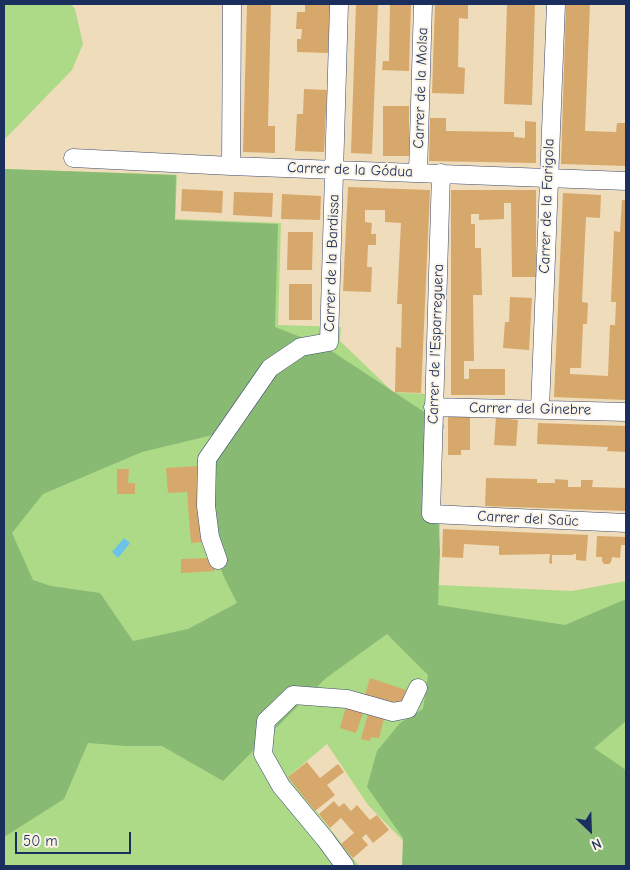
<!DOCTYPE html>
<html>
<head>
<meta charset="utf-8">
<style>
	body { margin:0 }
	#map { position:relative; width:630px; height:870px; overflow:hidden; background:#eedcba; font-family:"Comic Neue",sans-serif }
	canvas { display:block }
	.frame { position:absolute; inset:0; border:5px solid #1b2f5e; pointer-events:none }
	.north { position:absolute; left:565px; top:805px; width:50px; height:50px; -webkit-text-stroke:4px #fcf5e5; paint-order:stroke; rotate:156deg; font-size:14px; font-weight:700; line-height:20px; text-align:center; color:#1b2f5e }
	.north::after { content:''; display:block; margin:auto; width:18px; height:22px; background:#1b2f5e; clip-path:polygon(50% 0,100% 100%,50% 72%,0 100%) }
	.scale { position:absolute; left:15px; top:832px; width:116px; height:22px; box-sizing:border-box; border:2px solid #1b2f5e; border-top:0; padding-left:6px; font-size:15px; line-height:18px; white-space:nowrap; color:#1b2f5e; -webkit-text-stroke:4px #fcf5e5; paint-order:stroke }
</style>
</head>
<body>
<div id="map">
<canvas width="630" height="870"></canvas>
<div class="frame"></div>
<div class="north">N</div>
<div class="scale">50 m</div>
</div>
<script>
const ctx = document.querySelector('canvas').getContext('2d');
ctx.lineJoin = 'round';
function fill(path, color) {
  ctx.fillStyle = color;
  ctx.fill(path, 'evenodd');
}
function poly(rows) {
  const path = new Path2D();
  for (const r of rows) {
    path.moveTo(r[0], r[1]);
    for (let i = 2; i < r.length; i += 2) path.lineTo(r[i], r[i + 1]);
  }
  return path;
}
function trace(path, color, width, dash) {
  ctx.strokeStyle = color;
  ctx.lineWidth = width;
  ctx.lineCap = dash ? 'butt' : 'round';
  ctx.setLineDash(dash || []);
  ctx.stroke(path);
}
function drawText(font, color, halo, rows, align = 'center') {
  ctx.font = font + ' "Comic Neue",sans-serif';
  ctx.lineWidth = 4;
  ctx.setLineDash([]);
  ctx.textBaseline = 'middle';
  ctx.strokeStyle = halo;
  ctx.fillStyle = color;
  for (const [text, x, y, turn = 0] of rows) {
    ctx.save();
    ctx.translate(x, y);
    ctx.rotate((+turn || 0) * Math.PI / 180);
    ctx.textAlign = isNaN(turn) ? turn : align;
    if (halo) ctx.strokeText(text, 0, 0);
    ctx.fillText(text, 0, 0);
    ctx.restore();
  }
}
const green = poly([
	[4,4,71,4,75,9,83,44,72,70,4,140],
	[4,169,177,175,175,219,281,223,278,325,341,327,340,341,393,392,426,394,421,523,440,524,438,585,572,591,626,581,626,866,428,866,368,805,327,744,289,776,359,866,4,866]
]);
const forest = poly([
	[4,169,176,175,175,220,278,224,275,327,324,346,444,425,436,475,440,551,438,605,565,625,626,599,626,721,594,748,626,770,626,866,402,866,403,838,367,787,377,751,400,723,423,709,428,675,387,634,326,678,223,781,162,746,126,746,88,743,64,799,4,837],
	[221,433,204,479,218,560,223,575,237,603,188,629,133,641,100,593,51,586,33,580,12,533,43,494,142,452]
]);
const water = poly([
	[124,538,130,543,118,558,112,552]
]);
const building = poly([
	[247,4,271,4,268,126,275,126,275,153,243,152],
	[305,4,330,4,328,53,297,52,297,39,301,39,302,29,296,29,297,12,305,12],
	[356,4,378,4,372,154,351,153],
	[390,4,411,4,409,71,382,70,383,61,389,61],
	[435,4,468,4,468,19,459,18,458,67,465,68,464,94,432,93],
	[507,4,535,4,532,105,504,104],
	[566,4,590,4,585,131,616,132,617,123,626,123,626,166,561,164],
	[304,89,327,90,324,152,295,151,297,114,303,114],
	[383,106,409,106,409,156,383,156],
	[430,118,446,118,446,131,514,132,514,137,525,138,525,121,536,122,536,163,429,161],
	[348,187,430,190,421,393,395,392,396,347,401,348,402,304,397,304,401,223,385,222,385,210,365,210,365,222,372,223,371,234,376,234,376,245,368,245,367,267,372,267,371,292,343,291],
	[182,189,223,191,222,213,181,211],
	[451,190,536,190,536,277,512,277,511,203,504,203,504,219,479,220,479,214,471,214,471,224,475,224,475,248,481,248,482,295,473,295,474,361,464,361,464,379,469,379,469,369,505,369,505,395,451,395],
	[234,192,273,193,272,217,233,215],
	[563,193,601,195,600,218,586,217,582,302,588,303,587,324,583,324,581,368,570,368,570,374,608,376,610,325,615,325,616,302,611,302,614,231,620,232,622,200,626,200,626,400,554,397],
	[282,194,321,196,320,220,281,219],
	[288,232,313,232,312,270,287,270],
	[289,284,312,284,312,320,289,320],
	[510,297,532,298,529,350,503,348,505,322,509,322],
	[448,415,470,415,470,450,461,450,461,455,448,455],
	[496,418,518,420,516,446,494,445],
	[538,423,626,426,626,452,607,451,608,447,537,444],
	[198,466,203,542,191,543,187,492,168,493,166,468],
	[117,469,129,469,128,483,135,483,135,494,117,494],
	[486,478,537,479,537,483,555,483,555,479,568,480,568,487,581,487,581,480,593,480,592,487,626,488,626,511,485,506],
	[443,529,588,535,586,561,576,560,576,554,573,554,573,555,552,555,552,564,549,563,550,554,499,555,499,546,464,544,463,558,442,557],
	[597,536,626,537,626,545,621,545,620,558,612,557,611,562,609,564,604,564,602,561,602,557,596,557],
	[210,558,215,571,181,573,181,559],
	[370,678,406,690,400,707,365,695],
	[346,707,363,713,356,733,340,728],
	[368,714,384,718,379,738,371,737,370,741,361,739],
	[307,762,320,778,338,764,344,772,327,785,335,795,315,811,288,777],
	[334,801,339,807,344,803,351,811,357,805,370,820,377,815,389,830,373,843,366,834,362,838,368,845,353,858,341,844,354,833,341,818,330,828,319,814]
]);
const minor = poly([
	[73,158,231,166,626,181],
	[231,166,232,4],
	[418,173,423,4],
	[441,173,431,514,626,523],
	[433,407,626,412],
	[540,409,556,4],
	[218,560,210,537,206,506,207,459,270,368,301,347,329,342,339,4],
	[345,866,325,839,281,786,263,754,266,721,293,695,347,699,393,712,408,709,418,688]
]);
const streetNames = [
	["Carrer de la Molsa",421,88,-88],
	["Carrer de la Gódua",350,170,2],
	["Carrer de la Farigola",547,206,-88],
	["Carrer de la Bardissa",332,263,-88],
	["Carrer de l'Esparreguera",436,344,-88],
	["Carrer del Ginebre",530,409,1],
	["Carrer del Saüc",528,519,3]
];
fill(green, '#acda87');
fill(forest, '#89ba74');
fill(water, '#6cc2e9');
fill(building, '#d7a86b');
trace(minor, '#3b496c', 19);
trace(minor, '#fff', 18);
drawText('15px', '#1b2f5e', '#fcf5e5', streetNames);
</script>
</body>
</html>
